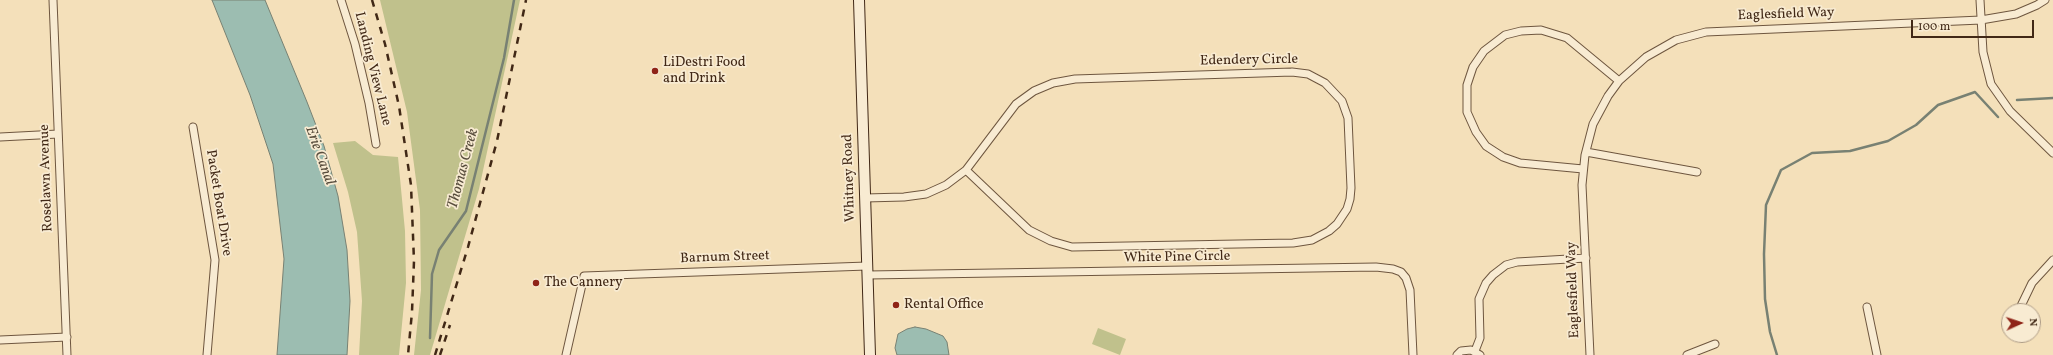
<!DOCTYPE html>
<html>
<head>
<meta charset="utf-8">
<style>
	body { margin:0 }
	#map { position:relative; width:2053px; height:355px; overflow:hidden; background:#f4e0ba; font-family:Vollkorn,serif }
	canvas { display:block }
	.north { position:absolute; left:2001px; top:303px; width:40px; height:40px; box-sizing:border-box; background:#f8ebd2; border:1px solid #af9d87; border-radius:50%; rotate:87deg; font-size:11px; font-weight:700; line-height:16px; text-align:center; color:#412816 }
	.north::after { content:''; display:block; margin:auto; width:14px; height:18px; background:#8f2418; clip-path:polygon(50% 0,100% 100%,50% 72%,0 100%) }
	.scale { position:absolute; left:1911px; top:20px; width:123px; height:18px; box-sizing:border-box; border:2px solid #412816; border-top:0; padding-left:5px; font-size:12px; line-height:14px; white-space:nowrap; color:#412816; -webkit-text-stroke:3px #f8ebd2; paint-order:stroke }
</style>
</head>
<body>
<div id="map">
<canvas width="2053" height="355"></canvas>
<div class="north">N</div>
<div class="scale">100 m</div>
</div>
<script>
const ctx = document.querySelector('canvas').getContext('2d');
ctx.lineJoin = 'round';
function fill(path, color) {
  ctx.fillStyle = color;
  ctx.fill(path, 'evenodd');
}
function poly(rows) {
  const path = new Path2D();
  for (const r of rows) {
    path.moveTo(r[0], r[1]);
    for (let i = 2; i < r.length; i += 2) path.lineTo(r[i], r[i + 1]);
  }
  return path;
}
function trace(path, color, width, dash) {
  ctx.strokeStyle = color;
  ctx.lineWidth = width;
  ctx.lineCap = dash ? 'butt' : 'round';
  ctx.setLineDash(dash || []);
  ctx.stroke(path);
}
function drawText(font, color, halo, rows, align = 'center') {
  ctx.font = font + ' Vollkorn,serif';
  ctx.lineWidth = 3.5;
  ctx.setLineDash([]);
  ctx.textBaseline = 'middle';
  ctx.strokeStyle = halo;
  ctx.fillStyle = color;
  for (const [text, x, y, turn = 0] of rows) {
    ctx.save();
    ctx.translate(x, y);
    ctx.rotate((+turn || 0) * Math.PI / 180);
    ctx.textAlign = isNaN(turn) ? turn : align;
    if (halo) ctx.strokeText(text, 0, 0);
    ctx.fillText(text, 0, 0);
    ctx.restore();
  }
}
const green = poly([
	[380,0,520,0,479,189,430,355,414,355,421,290,420,210,407,112],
	[355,141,373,155,398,157,405,231,406,283,399,355,359,355,362,301,357,232,348,192,333,143],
	[1098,328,1126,339,1120,355,1092,344]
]);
const water = poly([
	[212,0,265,0,307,102,324,146,338,196,347,250,350,301,347,355,277,355,284,259,273,164,250,95,212,0],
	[915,327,926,329,943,336,947,342,949,355,897,355,895,348,898,334,907,329,915,327]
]);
const stream = poly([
	[2017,100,2053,98],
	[430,338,432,274,439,250,466,211,504,58,514,0],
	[1777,355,1770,332,1765,299,1764,254,1766,205,1781,170,1812,153,1850,151,1888,141,1916,125,1938,105,1975,92,1998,117]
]);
const minor = poly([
	[53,0,67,355],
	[341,0,355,44,369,103,376,144],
	[1980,0,1983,52,1991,84,2010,111,2053,153],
	[1292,72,1308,74,1325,83,1342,101,1348,118,1351,188,1350,199,1347,209,1337,224,1329,231,1312,240,1293,243,1072,247,1051,241,1029,230,966,170,1016,104,1034,91,1053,83,1075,79,1292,72],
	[193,127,215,260,207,355],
	[0,137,58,134],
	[1586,152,1697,172],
	[1583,169,1520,163,1503,157,1486,146,1476,132,1467,112,1467,85,1473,67,1484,51,1505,35,1521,31,1541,30,1567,38,1619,81],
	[865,198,904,197,926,194,946,185,966,170],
	[868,275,1376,267,1393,269,1401,272,1406,278,1410,290,1413,355],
	[1867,307,1877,355],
	[2019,310,2032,283,2053,260],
	[0,340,67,337],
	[1475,351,1480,338,1479,299,1486,283,1493,275,1506,265,1517,262,1586,258],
	[566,355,584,276,867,266],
	[1457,355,1461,351,1471,350,1480,355],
	[1590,355,1582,185,1585,155,1593,124,1608,96,1619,81,1646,57,1676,40,1706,32,1981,20,2016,14,2037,5,2045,0],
	[1687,355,1715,344]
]);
const secondary = poly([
	[859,0,870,355]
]);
const rail = poly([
	[372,0,385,44,399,106,411,185,414,261,412,312,408,355],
	[435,355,468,247,497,141,526,0],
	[440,355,450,325]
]);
const markers = [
	[655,71,4,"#8f2418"],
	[536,283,4,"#8f2418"],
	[896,305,4,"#8f2418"]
];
const streetNames = [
	["Eaglesfield Way",1786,15,-2],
	["Edendery Circle",1249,61,-1],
	["Landing View Lane",372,69,76],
	["Roselawn Avenue",47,178,-92],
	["Whitney Road",850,178,-92],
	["Packet Boat Drive",218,203,81],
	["Barnum Street",725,258,-2],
	["White Pine Circle",1177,258,-1],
	["Eaglesfield Way",1574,290,-92]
];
const poiNames = [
	["LiDestri Food",663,63],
	["and Drink",663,79],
	["The Cannery",544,283],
	["Rental Office",904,305]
];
const waterNames = [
	["Erie Canal",319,156,70],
	["Thomas Creek",464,169,-75]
];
fill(green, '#c0c18c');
fill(water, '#9cbdb1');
trace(water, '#788173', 1);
trace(stream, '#788173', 2.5);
trace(minor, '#6e563f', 9);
trace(secondary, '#412816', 12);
trace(minor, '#f8ebd2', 7);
trace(secondary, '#f8ebd2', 10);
trace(rail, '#412816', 2.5, [7, 7]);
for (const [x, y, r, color] of markers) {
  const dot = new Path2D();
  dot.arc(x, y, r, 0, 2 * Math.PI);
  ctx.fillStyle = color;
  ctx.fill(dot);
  trace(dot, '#f8ebd2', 1.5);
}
drawText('14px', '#412816', '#f8ebd2', streetNames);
drawText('14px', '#412816', '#f8ebd2', poiNames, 'left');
drawText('italic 15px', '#584d3d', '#f8ebd2', waterNames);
</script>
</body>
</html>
